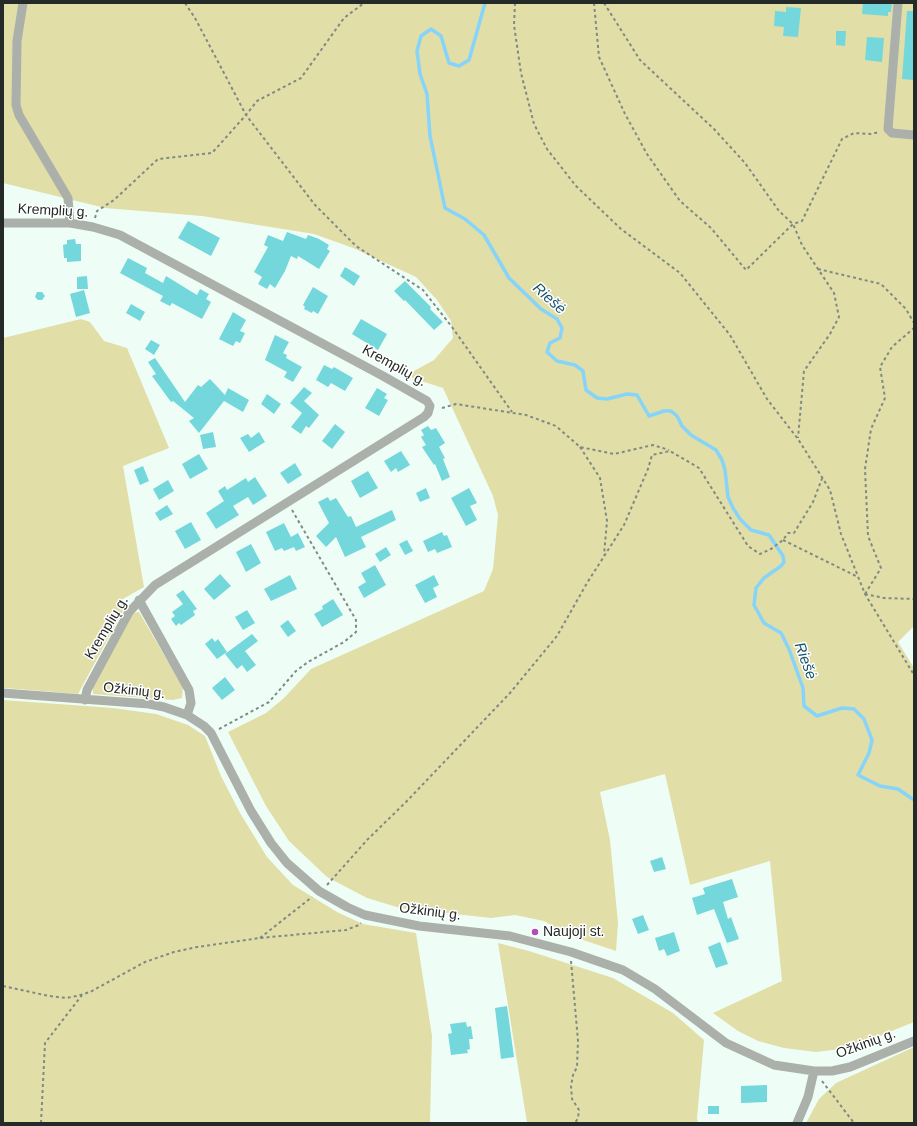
<!DOCTYPE html>
<html>
<head>
<meta charset="utf-8">
<style>
	body { margin:0 }
	#map { position:relative; width:917px; height:1126px; overflow:hidden; background:#eefef7; font-family:Arial,sans-serif }
	canvas { display:block }
	.frame { position:absolute; inset:0; border:4px solid #242a27; pointer-events:none }
</style>
</head>
<body>
<div id="map">
<canvas width="917" height="1126"></canvas>
<div class="frame"></div>
</div>
<script>
const ctx = document.querySelector('canvas').getContext('2d');
ctx.lineJoin = 'round';
function fill(path, color) {
  ctx.fillStyle = color;
  ctx.fill(path, 'evenodd');
}
function poly(rows) {
  const path = new Path2D();
  for (const r of rows) {
    path.moveTo(r[0], r[1]);
    for (let i = 2; i < r.length; i += 2) path.lineTo(r[i], r[i + 1]);
  }
  return path;
}
function trace(path, color, width, dash) {
  ctx.strokeStyle = color;
  ctx.lineWidth = width;
  ctx.lineCap = dash ? 'butt' : 'round';
  ctx.setLineDash(dash || []);
  ctx.stroke(path);
}
function drawText(font, color, halo, rows, align = 'center') {
  ctx.font = font + ' Arial,sans-serif';
  ctx.lineWidth = 3;
  ctx.setLineDash([]);
  ctx.textBaseline = 'middle';
  ctx.strokeStyle = halo;
  ctx.fillStyle = color;
  for (const [text, x, y, turn = 0] of rows) {
    ctx.save();
    ctx.translate(x, y);
    ctx.rotate((+turn || 0) * Math.PI / 180);
    ctx.textAlign = isNaN(turn) ? turn : align;
    if (halo) ctx.strokeText(text, 0, 0);
    ctx.fillText(text, 0, 0);
    ctx.restore();
  }
}
const green = poly([
	[3,3,914,3,914,626,898,642,914,668,914,1022,867,1041,841,1049,816,1052,784,1048,758,1041,738,1031,713,1013,782,981,770,861,690,885,665,774,600,792,610,840,618,923,616,951,568,935,544,921,515,915,491,918,400,908,367,898,327,877,289,841,266,806,228,732,266,713,284,698,311,669,484,591,493,569,498,515,493,496,443,388,412,378,412,372,434,360,453,338,451,321,437,300,416,277,353,248,314,234,202,216,105,208,3,183],
	[81,319,90,322,104,341,127,348,169,448,123,466,144,587,121,600,124,609,78,694,5,688,3,688,3,338],
	[139,612,183,687,182,698,173,700,93,694,93,687,133,613],
	[3,700,113,708,156,714,188,725,205,736,221,776,240,813,267,857,293,885,337,912,363,924,416,933,432,1036,430,1123,3,1123],
	[498,943,529,951,613,978,673,1013,704,1040,697,1118,698,1123,527,1123],
	[914,1047,914,1123,806,1123,819,1099,836,1083]
]);
const stream = poly([
	[485,3,469,60,459,66,449,63,441,36,431,29,421,36,417,51,420,74,427,94,430,136,445,208,465,219,484,235,509,278,541,309,557,319,562,328,560,338,550,343,547,352,557,361,575,365,583,371,586,390,597,398,607,399,627,394,637,395,649,416,664,411,671,411,677,416,682,426,691,435,716,450,722,460,725,470,728,497,733,508,740,519,751,530,769,535,783,556,784,562,781,566,764,578,756,588,754,605,764,623,781,633,789,649,803,688,804,706,817,716,842,708,854,709,864,719,872,740,869,753,858,775,880,786,898,789,914,800]
]);
const building = poly([
	[863,3,892,3,891,12,888,12,888,16,862,14],
	[786,7,801,8,798,37,783,36,784,27,774,26,775,11,786,12],
	[907,11,914,11,914,80,902,79],
	[836,31,846,31,845,46,836,45],
	[867,37,884,38,882,62,865,60],
	[188,221,220,238,211,256,178,238],
	[287,232,306,239,308,235,319,239,329,245,327,249,330,251,319,269,298,256,297,259,291,256,285,271,275,288,270,284,267,289,258,284,262,277,254,272,268,247,264,245,268,235,283,241],
	[75,239,76,244,81,244,81,261,67,262,67,258,64,258,63,245,67,244,67,240],
	[128,258,147,268,145,273,163,283,166,276,197,295,200,289,209,294,206,299,211,302,202,319,172,303,170,306,160,301,163,296,120,273],
	[345,267,360,276,354,286,340,276],
	[87,276,88,289,77,289,77,277],
	[405,281,431,307,430,309,443,322,434,330,405,300,404,301,394,291],
	[313,287,328,296,318,314,313,311,312,313,304,309,305,307,303,305],
	[84,290,90,313,76,317,70,294],
	[37,292,42,292,45,296,42,300,38,300,35,297],
	[131,304,145,312,140,321,126,313],
	[233,312,246,320,240,331,245,333,240,343,236,341,233,346,219,339],
	[361,319,387,334,378,350,352,334],
	[275,335,289,342,283,353,287,355,286,358,302,367,293,382,284,377,287,372,265,360],
	[151,340,160,345,154,355,145,349],
	[155,358,185,402,198,385,201,387,210,379,225,395,228,388,249,400,243,412,224,401,199,433,189,421,194,418,173,401,171,402,152,376,156,374,148,362],
	[324,365,332,369,334,367,353,378,345,391,331,383,328,387,316,380],
	[304,387,312,393,304,401,319,415,309,428,306,426,301,434,291,427,302,413,290,403],
	[377,388,387,394,384,398,388,400,379,416,365,408],
	[267,394,281,404,274,414,261,404],
	[335,424,345,432,332,449,322,441],
	[428,426,431,430,436,428,445,443,439,447,445,458,443,459,450,477,442,481,435,464,434,465,422,447,426,445,421,437,424,435,421,430],
	[213,432,216,447,203,449,200,435],
	[259,432,265,442,249,452,240,438,248,434,251,438],
	[401,451,410,465,398,472,396,468,391,472,384,461],
	[199,454,208,469,190,479,182,464],
	[295,463,302,475,288,484,280,473],
	[143,466,149,481,140,485,134,470],
	[368,471,378,488,360,498,351,481],
	[255,477,267,496,253,505,248,497,233,506,239,515,216,529,206,513,224,501,218,491,225,486,227,490,246,478,248,482],
	[168,480,174,491,159,500,153,489],
	[426,488,430,498,420,502,416,493],
	[469,488,477,503,470,506,477,520,466,526,451,498],
	[328,497,330,501,336,498,348,517,351,516,356,527,392,510,396,520,361,537,366,547,345,557,336,537,326,547,316,536,329,523,318,502],
	[167,505,173,514,160,521,155,513],
	[191,522,201,540,185,549,175,531],
	[284,523,291,537,298,533,305,547,296,551,294,547,284,551,282,548,275,551,266,532],
	[442,532,444,536,447,535,452,547,437,553,435,549,428,552,423,541],
	[407,540,413,551,405,555,399,544],
	[251,544,261,563,246,572,236,552],
	[386,547,391,555,380,562,375,554],
	[375,565,386,585,364,598,358,587,366,582,361,573],
	[220,574,231,586,214,600,204,589],
	[290,575,297,589,271,601,264,589],
	[434,575,439,585,433,588,437,597,425,603,415,585],
	[183,590,197,609,193,611,195,615,181,625,179,623,176,626,171,619,175,616,172,612,183,604,176,595],
	[333,599,343,615,322,627,314,614,323,609,322,606],
	[247,610,255,623,243,630,235,617],
	[288,620,296,631,288,637,280,626],
	[252,634,258,641,245,651,256,665,247,672,242,665,237,669,225,654],
	[212,638,215,642,218,639,227,652,217,659,205,644],
	[225,677,235,690,222,700,212,688],
	[662,857,666,869,654,872,650,861],
	[732,879,738,897,723,902,728,919,731,917,739,939,727,943,714,909,697,915,692,898,705,894,703,888],
	[643,915,649,930,638,934,632,919],
	[674,932,680,951,667,956,664,949,659,951,655,938],
	[720,942,728,964,716,968,708,947],
	[507,1006,514,1057,501,1059,495,1008],
	[466,1022,467,1027,471,1026,473,1039,469,1039,470,1049,467,1050,468,1053,451,1055,448,1034,452,1033,450,1024],
	[767,1085,767,1102,741,1103,741,1086],
	[708,1106,719,1106,719,1114,708,1114]
]);
const path = poly([
	[185,3,195,18,246,115,315,205,356,246,423,290,452,327,512,412],
	[515,3,514,25,521,73,534,124,547,149,576,186,621,229,680,273,730,335,767,399,798,439,830,490,841,534,865,594,914,675],
	[594,3,599,57,625,114,647,154,680,201,711,228,746,270,793,224,802,221,842,139,854,133,871,134,879,132],
	[604,3,640,60,714,129,745,163,779,211,793,224,802,245,834,293,839,317,830,334,804,371,798,438],
	[95,218,97,211,114,200,158,159,212,153,246,115,257,101,301,78,344,18,364,3],
	[818,269,881,284,906,309,914,323],
	[442,408,456,404,526,415,556,426,580,447,614,454,653,445,669,450],
	[580,447,600,478,607,521,604,555],
	[783,540,856,576],
	[865,594,881,568,868,536,865,469,871,429,885,398,880,367,892,347,914,328],
	[865,594,884,598,914,599],
	[219,729,269,702,296,671,308,662,344,642,356,632,356,620,292,510],
	[327,885,368,839,406,802,510,693,557,636,587,583,624,525,648,469,652,455,670,451,699,468,748,546,760,554,771,549,783,540,788,533,794,533,813,502,823,476],
	[260,938,312,897],
	[571,961,578,1041,577,1067,573,1075,571,1086,572,1099,579,1110,578,1118,575,1123],
	[3,986,49,996,66,998,77,996,90,992,145,962,174,952,197,947,260,938,346,930,359,925,361,923],
	[822,1081,854,1123],
	[41,1123,45,1043,82,995]
]);
const minor = poly([
	[23,3,17,41,16,105,19,115,68,198,70,223],
	[898,3,888,129,892,133,914,135],
	[3,223,70,223,93,227,120,235,383,376,427,401,430,406,428,413,424,417,155,585,129,612,87,690,85,700],
	[139,600,189,690,191,703,187,715],
	[3,693,149,704,164,707,187,715,204,726,211,733,251,811,271,843,287,863,319,891,347,907,365,915,419,926,510,936,571,952,623,970,655,989,726,1043,774,1065,814,1071,832,1071,850,1067,914,1041],
	[797,1123,808,1097,814,1071]
]);
const markers = [
	[535,932,4,"#ae4eb6"]
];
const streetNames = [
	["Kremplių g.",53,211,3],
	["Kremplių g.",394,366,29],
	["Kremplių g.",107,628,-59],
	["Ožkinių g.",134,691,6],
	["Ožkinių g.",430,912,7],
	["Ožkinių g.",866,1044,-20]
];
const poiNames = [
	["Naujoji st.",543,932]
];
const waterNames = [
	["Riešė",549,299,42],
	["Riešė",805,661,70]
];
fill(green, '#e1dea7');
trace(stream, '#86d4fa', 3.5);
fill(building, '#73d7dc');
trace(path, '#808a85', 2, [3, 3]);
trace(minor, '#acb0ab', 9);
for (const [x, y, r, color] of markers) {
  const dot = new Path2D();
  dot.arc(x, y, r, 0, 2 * Math.PI);
  ctx.fillStyle = color;
  ctx.fill(dot);
  trace(dot, '#fff', 1.5);
}
drawText('14px', '#242a27', '#fff', streetNames);
drawText('14px', '#242a27', '#fff', poiNames, 'left');
drawText('italic 15px', '#15536d', '#fff', waterNames);
</script>
</body>
</html>
